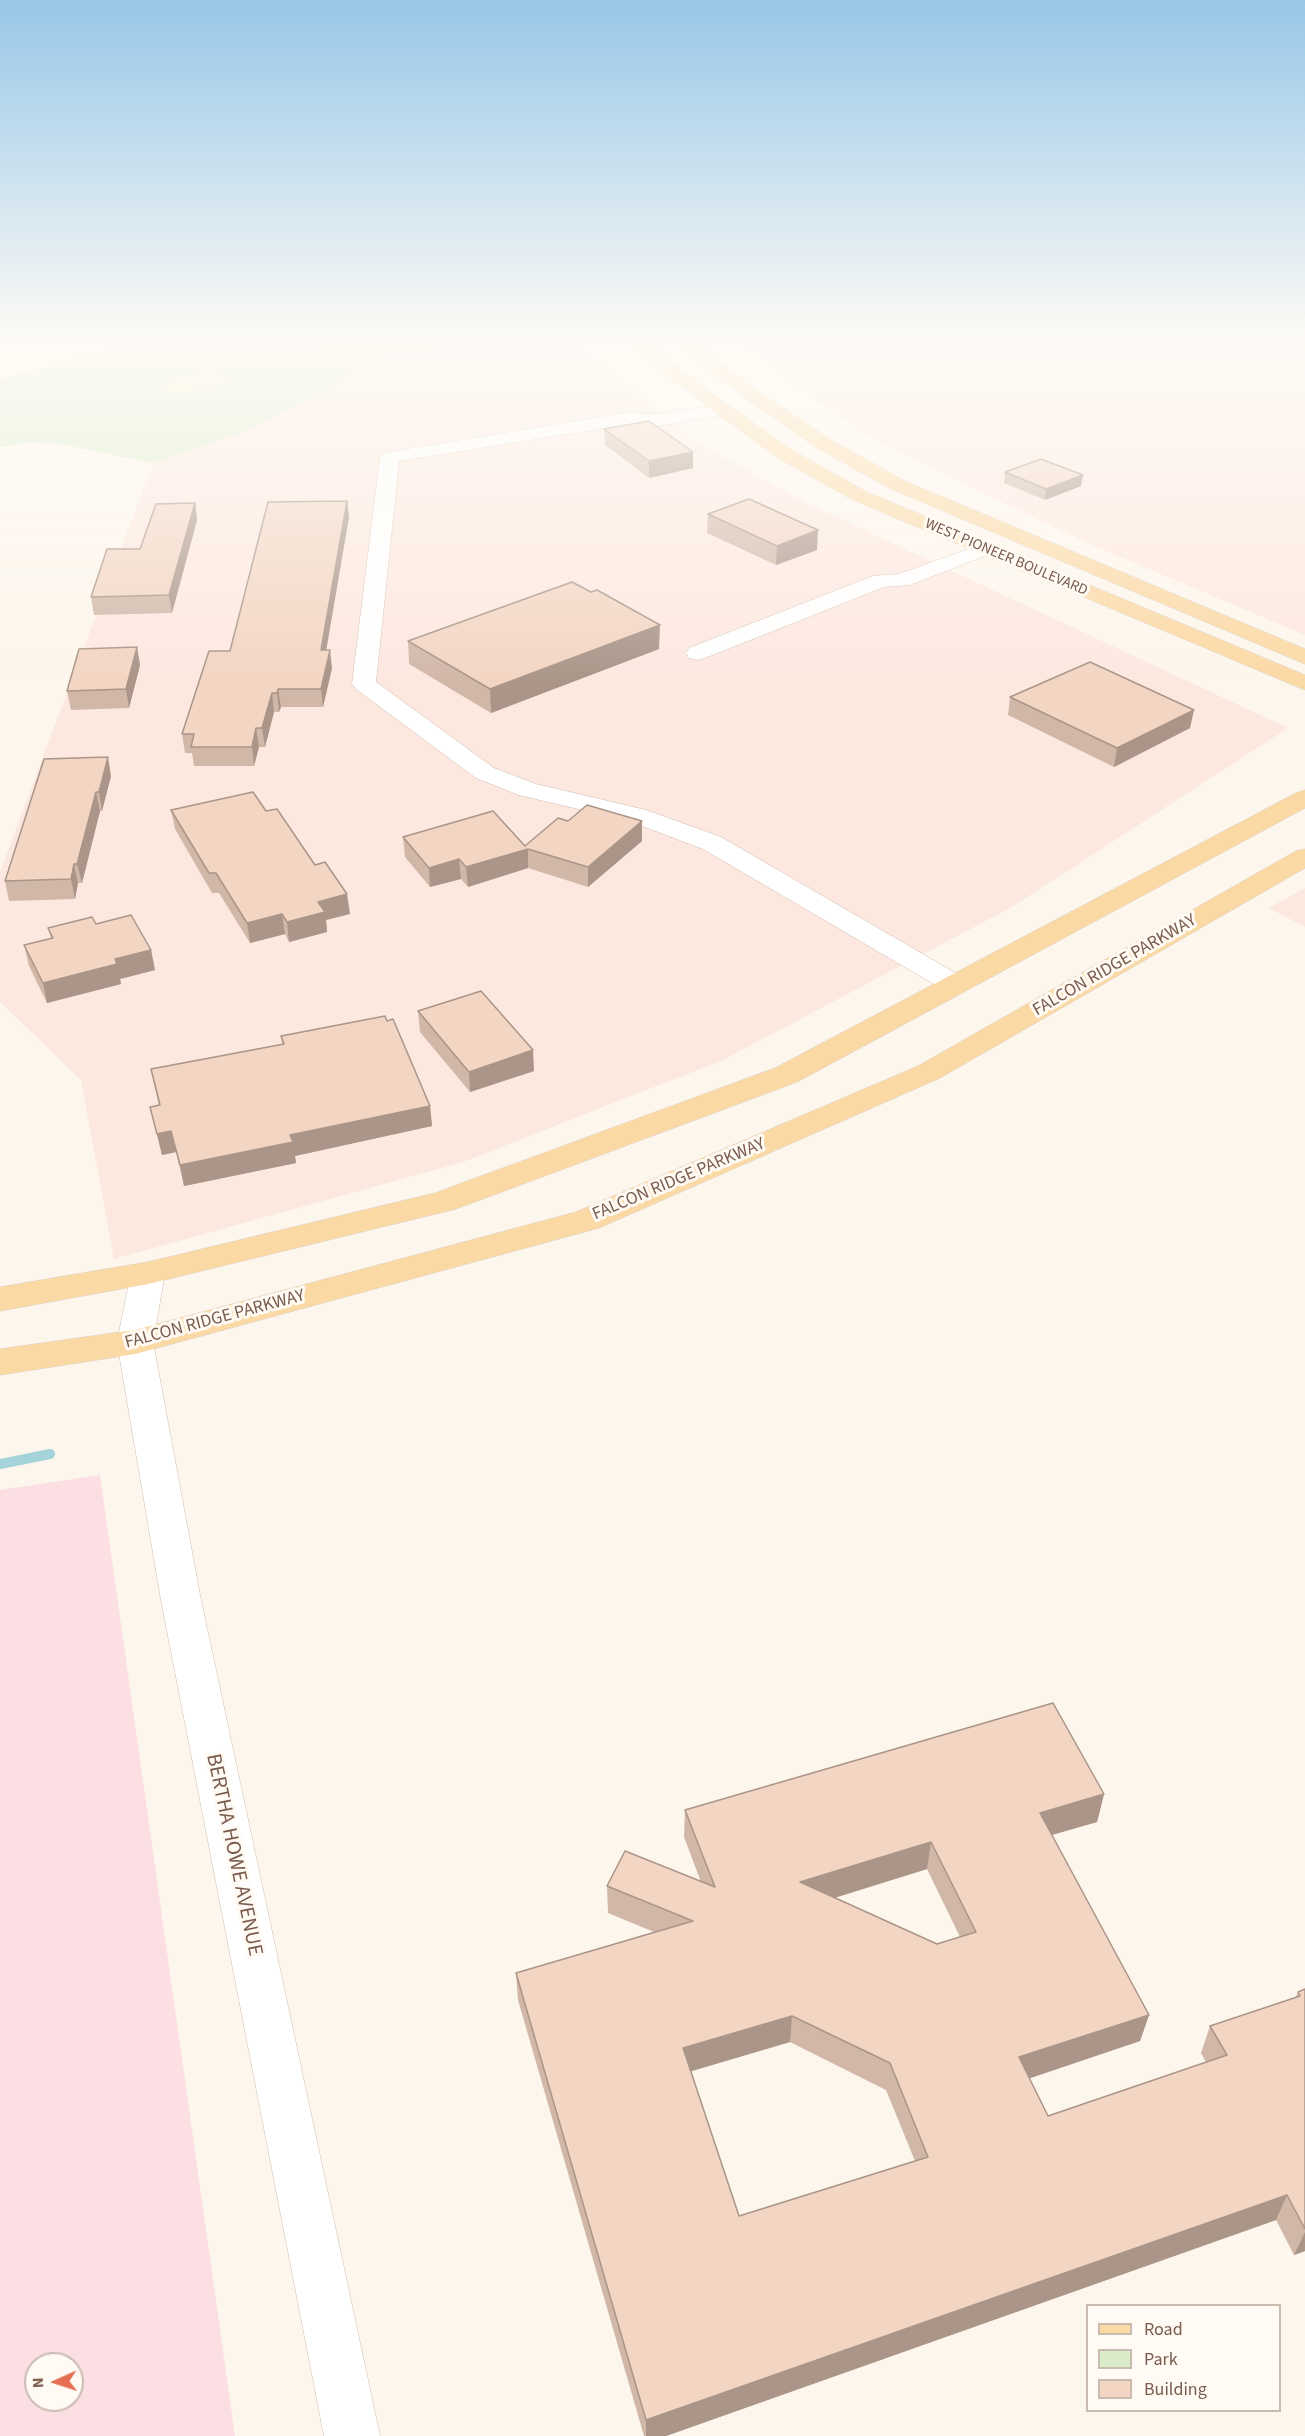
<!DOCTYPE html>
<html>
<head>
<meta charset="utf-8">
<style>
	body { margin:0 }
	#map { position:relative; width:1305px; height:2436px; overflow:hidden; background:#fdf6ec; font-family:"Source Sans 3",sans-serif }
	canvas { display:block }
	.legend { position:absolute; left:1086px; top:2304px; width:195px; height:108px; box-sizing:border-box; background:#fffaf3; border:2px solid #cabbb1; margin:0; padding:8px 10px; list-style:none; font-size:18px; color:#7a5c4d }
	.legend li { display:flex; align-items:center; gap:12px; height:30px }
	.legend b { width:30px; border:2px solid #cabbb1 }
	.north { position:absolute; left:24px; top:2352px; width:60px; height:60px; box-sizing:border-box; background:#fffaf3; border:2px solid #cabbb1; border-radius:50%; rotate:267deg; font-size:16px; font-weight:700; line-height:24px; text-align:center; color:#7a5c4d }
	.north::after { content:''; display:block; margin:auto; width:21px; height:27px; background:#e76f51; clip-path:polygon(50% 0,100% 100%,50% 72%,0 100%) }
</style>
</head>
<body>
<div id="map">
<canvas width="1305" height="2436"></canvas>
<ul class="legend">
<li><b style="height:8px;background:#fbd9a5"></b>Road</li>
<li><b style="height:16px;background:#d8ecc9"></b>Park</li>
<li><b style="height:16px;background:#f3d5c3"></b>Building</li>
</ul>
<div class="north">N</div>
</div>
<script>
const ctx = document.querySelector('canvas').getContext('2d');
ctx.lineJoin = 'round';
function fill(path, color) {
  ctx.fillStyle = color;
  ctx.fill(path, 'evenodd');
}
function poly(rows) {
  const path = new Path2D();
  for (const r of rows) {
    path.moveTo(r[0], r[1]);
    for (let i = 2; i < r.length; i += 2) path.lineTo(r[i], r[i + 1]);
  }
  return path;
}
function trace(path, color, width, dash) {
  ctx.strokeStyle = color;
  ctx.lineWidth = width;
  ctx.lineCap = dash ? 'butt' : 'round';
  ctx.setLineDash(dash || []);
  ctx.stroke(path);
}
function drawText(font, color, halo, rows, align = 'center') {
  ctx.font = font + ' "Source Sans 3",sans-serif';
  ctx.lineWidth = 6;
  ctx.setLineDash([]);
  ctx.textBaseline = 'middle';
  ctx.strokeStyle = halo;
  ctx.fillStyle = color;
  for (const [text, x, y, turn = 0] of rows) {
    ctx.save();
    ctx.translate(x, y);
    ctx.rotate((+turn || 0) * Math.PI / 180);
    ctx.textAlign = isNaN(turn) ? turn : align;
    if (halo) ctx.strokeText(text, 0, 0);
    ctx.fillText(text, 0, 0);
    ctx.restore();
  }
}
const commercial = poly([
	[385,341,577,341,696,442,811,505,1288,728,1012,907,723,1060,463,1162,114,1259,81,1080,0,1002,0,872,153,463,238,434],
	[737,341,1305,341,1305,635,1087,543,877,442,783,378],
	[1305,888,1305,927,1269,908]
]);
const medical = poly([
	[100,1475,235,2436,0,2436,0,1490],
	[36,2364,72,2364,72,2400,36,2400]
]);
const green = poly([
	[108,341,385,341,383,353,334,387,238,434,153,463,65,445,34,442,0,447,0,379,102,351]
]);
const sand = poly([
	[201,374,219,375,226,380,212,387,202,387,199,383,194,384,192,386,196,390,186,394,164,392,164,387,174,384,169,382,173,379,182,378,191,380]
]);
const stream = poly([
	[0,1464,50,1454]
]);
const minor = poly([
	[723,404,730,406,732,410,730,414,657,426,624,425,399,461,376,682,494,768,536,784,646,810,721,837,964,978,968,984,964,990,954,993,944,990,703,849,629,821,519,795,476,778,356,689,352,684,380,457,383,453,624,413,657,414,723,404],
	[985,543,992,545,995,549,992,553,910,585,884,587,705,658,697,660,689,658,686,653,689,648,873,576,899,574,985,543],
	[148,1262,160,1265,165,1273,153,1342,201,1600,380,2436,324,2436,161,1600,117,1342,131,1273,136,1265,148,1262]
]);
const major = poly([
	[627,341,647,341,714,395,792,450,867,492,1305,675,1305,690,853,500,778,458,702,403,627,341],
	[675,341,695,341,755,389,831,440,905,481,1305,649,1305,664,891,489,817,448,743,397,675,341],
	[1305,790,1305,808,797,1082,456,1209,148,1284,0,1311,0,1287,148,1262,435,1193,775,1068,1296,793,1305,790],
	[1305,849,1305,868,940,1078,599,1228,135,1354,0,1375,0,1349,135,1330,576,1212,918,1066,1296,851,1305,849]
]);
const wall = poly([
	[319,341,443,341,431,348,369,352,320,347],
	[604,429,693,468,649,478,605,445],
	[1005,472,1081,486,1045,500,1004,483],
	[347,501,349,517,326,650,332,668,323,707,281,707,279,712,274,712,265,747,259,747,254,766,194,766,192,753,185,753,182,734,230,651],
	[195,503,197,520,172,613,94,615,91,597,140,549],
	[708,514,817,550,776,565,707,533],
	[408,641,659,649,491,713,409,664],
	[137,647,140,665,129,708,71,710,67,691],
	[1010,697,1190,728,1114,767,1008,715],
	[111,776,102,811,100,811,82,883,78,883,75,899,9,901,5,881],
	[171,810,266,811,315,865,350,914,326,920,327,932,289,942,285,934,250,943,219,893,212,893,175,829],
	[568,821,642,821,642,841,588,887,528,868,468,887,461,879,430,887,405,857,403,837,525,846],
	[96,924,151,950,155,970,120,979,121,984,47,1003,29,966,24,945,51,939,48,928],
	[418,1011,534,1071,470,1092,420,1032],
	[281,1036,430,1106,432,1126,295,1156,296,1163,184,1186,176,1152,162,1155,150,1107,159,1106,151,1069,282,1044],
	[1104,1794,1097,1822,1052,1835,1149,2015,1140,2041,1029,2078,1048,2116,1206,2062,1201,2053,1210,2026,1295,1998,1298,1992,1305,1989,1305,2251,1294,2255,1276,2220,666,2436,644,2436,518,2000,516,1973,654,1932,608,1913,607,1886,701,1882,684,1837,685,1810],
	[927,1869,960,1937,937,1944,835,1898],
	[790,2042,886,2090,915,2161,739,2216,691,2071]
]);
const shadedWall = poly([
	[430,341,443,341,431,348],
	[693,452,693,468,649,478,649,461],
	[1083,475,1081,486,1045,500,1046,489],
	[347,501,349,517,323,669,321,650],
	[195,503,197,520,172,613,169,595],
	[818,530,817,550,776,565,777,546],
	[660,625,659,649,491,713,490,689],
	[137,647,140,665,129,708,126,689],
	[330,650,332,668,323,707,321,689],
	[278,689,281,707,279,712,277,693],
	[272,693,274,712,265,747,262,728],
	[1194,710,1190,728,1114,767,1117,748],
	[256,728,259,747,254,766,252,747],
	[108,757,111,776,102,811,99,792],
	[96,792,100,811,82,883,77,864],
	[642,821,642,841,588,887,588,867],
	[528,849,528,868,468,887,466,867],
	[459,859,461,879,430,887,429,868],
	[74,864,78,883,75,899,71,879],
	[347,894,350,914,326,920,327,932,289,942,287,922,318,902],
	[282,914,285,934,250,943,247,923],
	[151,950,155,970,120,979,121,984,47,1003,43,983,115,959],
	[533,1050,534,1071,470,1092,469,1072],
	[430,1106,432,1126,295,1156,296,1163,184,1186,180,1165,290,1135],
	[171,1131,176,1152,162,1155,157,1134],
	[1104,1794,1097,1822,1034,1840,1040,1813],
	[931,1842,927,1869,798,1909,800,1882],
	[1149,2015,1140,2041,1013,2084,1019,2057],
	[792,2016,790,2042,682,2074,683,2048],
	[1287,2195,1276,2220,666,2436,646,2436,646,2420],
	[1305,2232,1305,2251,1294,2255]
]);
const building = poly([
	[649,421,693,452,649,461,604,429,649,421],
	[1041,459,1083,475,1046,489,1005,472,1041,459],
	[749,499,818,530,777,546,708,514,749,499],
	[347,501,321,650,330,650,321,689,278,689,277,693,272,693,262,728,256,728,252,747,191,747,194,734,182,734,209,651,230,651,268,502,347,501],
	[195,503,169,595,91,597,107,549,140,549,156,504,195,503],
	[572,582,591,592,597,590,660,625,490,689,408,641,572,582],
	[137,647,126,689,67,691,79,649,137,647],
	[1090,662,1194,710,1117,748,1010,697,1090,662],
	[108,757,99,792,96,792,77,864,74,864,71,879,5,881,44,759,108,757],
	[253,792,266,811,277,809,315,865,325,862,347,894,318,902,325,912,287,922,282,914,247,923,216,873,209,873,171,810,253,792],
	[587,805,642,821,588,867,528,849,466,867,459,859,429,868,403,837,493,811,525,846,558,818,568,821,587,805],
	[131,915,151,950,115,959,117,964,43,983,24,945,53,938,48,928,92,917,96,924,131,915],
	[481,991,533,1050,469,1072,418,1011,481,991],
	[385,1016,387,1021,393,1019,430,1106,290,1135,293,1142,180,1165,171,1131,157,1134,150,1107,160,1105,151,1069,284,1044,281,1036,385,1016],
	[1053,1703,1104,1794,1040,1813,1149,2015,1019,2057,1048,2116,1227,2055,1210,2026,1300,1996,1298,1992,1305,1989,1305,2229,1287,2195,646,2420,516,1973,693,1921,607,1886,625,1851,715,1887,685,1810,1053,1703],
	[931,1842,976,1932,937,1944,800,1882,931,1842],
	[792,2016,890,2063,928,2157,739,2216,683,2048,792,2016]
]);
const farStreetnames = [
	["WEST PIONEER BOULEVARD",1006,558,23]
];
const streetNames = [
	["FALCON RIDGE PARKWAY",1115,966,-30],
	["FALCON RIDGE PARKWAY",679,1180,-23],
	["FALCON RIDGE PARKWAY",215,1320,-15]
];
const nearStreetnames = [
	["BERTHA HOWE AVENUE",233,1855,78]
];
fill(commercial, '#fde8e0');
fill(medical, '#fbdfe3');
fill(green, '#d8ecc9');
fill(sand, '#fcefc7');
trace(stream, '#a5d3da', 10);
trace(minor, '#d1beb0', 1);
trace(major, '#dad1cd', 1);
fill(minor, '#fff');
fill(major, '#fbd9a5');
fill(wall, '#d1b7a8');
fill(shadedWall, '#aa9588');
fill(building, '#f3d5c3');
trace(building, '#aa9588', 1.5);
const sky = ctx.createLinearGradient(0, 0, 0, 682);
sky.addColorStop(0, '#97c7e8');
sky.addColorStop(0.5, '#fefbf6');
sky.addColorStop(1, '#fefbf600');
ctx.fillStyle = sky;
ctx.fillRect(0, 0, 1305, 682);
drawText('15px', '#7a5c4d', '#fffaf3', farStreetnames);
drawText('18px', '#7a5c4d', '#fffaf3', streetNames);
drawText('21px', '#7a5c4d', '#fffaf3', nearStreetnames);
</script>
</body>
</html>
